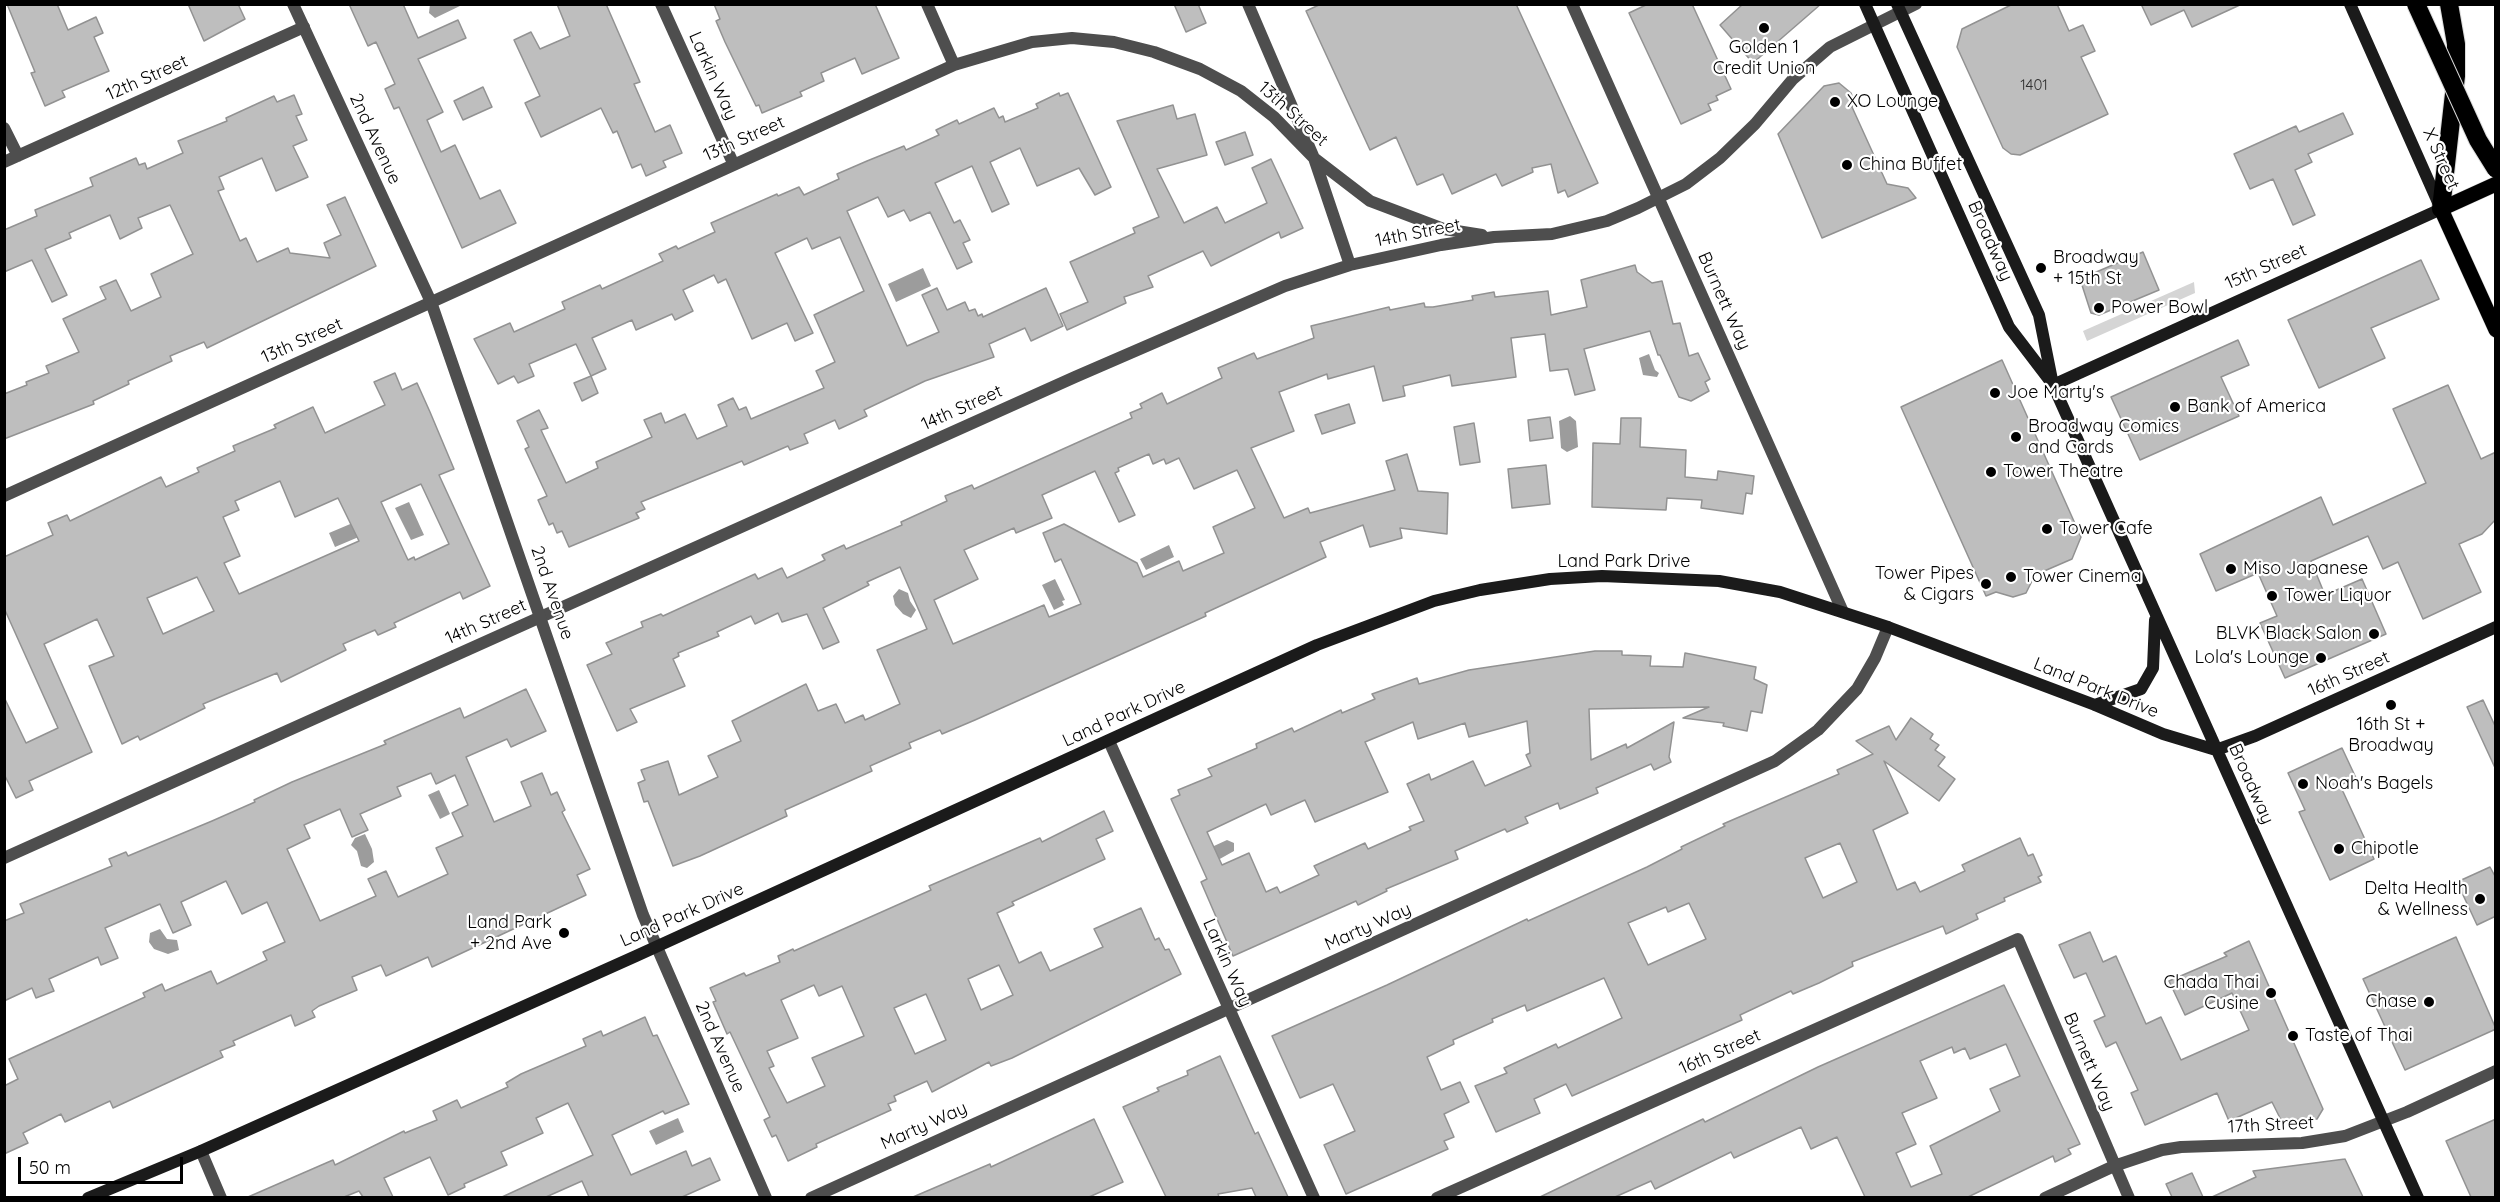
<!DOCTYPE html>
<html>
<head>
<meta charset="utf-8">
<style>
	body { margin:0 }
	#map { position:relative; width:2500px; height:1202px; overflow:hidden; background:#fff; font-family:Quicksand,sans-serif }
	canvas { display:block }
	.frame { position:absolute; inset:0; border:6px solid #000; pointer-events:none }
	.scale { position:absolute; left:18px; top:1157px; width:165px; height:27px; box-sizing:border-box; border:3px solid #000; border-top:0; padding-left:8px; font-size:18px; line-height:21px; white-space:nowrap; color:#000; -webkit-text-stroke:4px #fff; paint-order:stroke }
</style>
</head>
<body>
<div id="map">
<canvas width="2500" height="1202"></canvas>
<div class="frame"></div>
<div class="scale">50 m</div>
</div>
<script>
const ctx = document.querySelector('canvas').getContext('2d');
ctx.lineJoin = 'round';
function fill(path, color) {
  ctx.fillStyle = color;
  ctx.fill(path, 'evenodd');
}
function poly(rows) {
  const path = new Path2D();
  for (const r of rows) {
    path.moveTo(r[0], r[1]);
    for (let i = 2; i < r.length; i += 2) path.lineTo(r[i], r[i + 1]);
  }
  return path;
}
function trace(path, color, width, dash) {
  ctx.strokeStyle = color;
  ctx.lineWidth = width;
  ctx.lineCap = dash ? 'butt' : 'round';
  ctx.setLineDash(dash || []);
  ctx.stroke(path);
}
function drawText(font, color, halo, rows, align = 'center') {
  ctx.font = font + ' Quicksand,sans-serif';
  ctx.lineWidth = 4.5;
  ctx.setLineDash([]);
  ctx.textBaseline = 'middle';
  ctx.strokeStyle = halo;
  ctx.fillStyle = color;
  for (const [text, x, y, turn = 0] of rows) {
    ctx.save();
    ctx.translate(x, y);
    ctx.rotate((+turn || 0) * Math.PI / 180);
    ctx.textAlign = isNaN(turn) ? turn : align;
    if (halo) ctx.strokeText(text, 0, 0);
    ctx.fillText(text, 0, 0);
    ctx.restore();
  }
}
const green = poly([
	[2194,282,2195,293,2087,341,2083,331]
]);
const water = poly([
	[430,4,462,4,462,5,435,18,429,13],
	[923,268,931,286,896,302,888,284],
	[1649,354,1655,370,1659,373,1657,377,1643,375,1639,358],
	[1570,416,1576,421,1578,447,1567,452,1561,448,1559,421],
	[409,502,424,535,411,540,395,508],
	[355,522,361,536,335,547,329,533],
	[1169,545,1174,557,1146,570,1140,559],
	[1055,579,1065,600,1062,601,1064,605,1054,610,1042,585],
	[899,589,908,593,910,601,916,610,911,618,903,614,895,605,893,596],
	[439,790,450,814,440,819,428,795],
	[365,834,372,849,374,862,367,868,361,866,357,851,351,845,355,838],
	[1227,840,1234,843,1234,851,1209,865,1203,851],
	[160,929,167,939,177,940,179,950,168,954,154,949,149,942,150,933],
	[678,1118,684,1132,656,1145,649,1131]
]);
const building = poly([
	[7,4,57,4,68,30,96,17,103,33,94,37,109,71,62,91,65,97,45,106,31,73,35,72,7,4],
	[188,4,238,4,245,19,204,41,188,4],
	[349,4,403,4,418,38,458,20,466,38,418,59,443,112,427,120,441,152,455,145,480,199,500,190,516,223,462,248,399,107,394,109,385,89,395,84,376,42,368,46,349,4],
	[557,4,606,4,640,82,634,84,655,132,670,125,682,153,663,161,666,167,646,176,641,164,632,168,617,131,613,133,601,108,541,137,525,103,540,96,514,40,531,32,540,49,570,36,557,4],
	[714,4,875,4,899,58,862,74,855,58,821,73,824,81,800,92,802,96,762,113,759,105,756,106,725,42,716,21,720,19,714,4],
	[1174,4,1198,4,1206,23,1186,32,1174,4],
	[1321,4,1516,4,1598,183,1568,197,1565,190,1558,193,1551,164,1532,168,1533,172,1502,186,1496,174,1452,194,1443,174,1417,185,1396,137,1370,150,1306,11,1321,4],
	[1648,4,1692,4,1731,89,1716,96,1718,100,1708,104,1711,110,1681,124,1629,13,1648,4],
	[1743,4,1821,4,1753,63,1720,25,1743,4],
	[2013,4,2057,4,2069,31,2083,25,2095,51,2081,57,2108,114,2020,155,2011,154,2003,148,1957,47,1962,29,2013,4],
	[2141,4,2242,4,2192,27,2184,10,2151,25,2141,4],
	[1839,83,1851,93,1854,101,1852,107,1887,184,1908,188,1916,198,1822,238,1778,134,1824,86,1839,83],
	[483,87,492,107,463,120,454,101,483,87],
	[1059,93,1060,96,1068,93,1111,187,1095,195,1079,168,1037,186,1020,148,990,162,1009,204,992,212,972,166,935,183,954,223,960,220,970,240,963,243,972,262,957,269,930,212,910,221,904,210,888,217,878,197,847,211,907,346,939,332,922,295,937,288,947,310,965,302,969,311,975,309,978,316,982,314,983,317,1046,288,1063,326,1031,341,1025,328,989,344,994,357,925,381,864,410,867,416,839,429,835,420,804,434,808,443,790,450,788,446,744,465,742,461,641,502,645,509,636,513,639,518,569,547,562,531,557,533,553,523,549,525,538,500,547,496,525,449,529,447,517,421,539,410,548,428,541,430,566,483,598,468,596,462,652,437,644,420,661,413,665,423,685,414,697,439,727,426,718,405,733,398,739,410,746,407,751,419,824,388,816,371,835,362,814,315,864,291,840,237,812,249,807,238,775,253,813,333,795,341,787,323,752,339,726,279,718,283,714,275,683,290,693,311,675,320,672,314,636,330,632,320,592,338,606,369,591,376,576,344,529,364,534,376,518,383,514,376,498,384,474,339,510,323,514,332,565,309,562,302,600,285,602,289,663,261,659,254,676,246,678,249,715,232,711,223,777,194,778,196,799,187,804,195,839,179,837,174,867,161,904,146,906,150,939,135,936,130,957,120,959,124,994,108,999,118,1003,116,1005,122,1038,108,1036,104,1059,93],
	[294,95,302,114,296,116,307,140,293,146,308,177,276,191,262,158,219,177,224,189,218,191,240,241,246,238,257,262,288,248,290,253,330,258,324,243,341,235,327,205,345,197,376,266,207,348,204,342,170,356,172,361,128,381,129,384,93,401,94,404,4,439,4,394,27,385,26,382,49,373,46,366,79,352,63,319,106,299,100,287,116,280,131,311,161,297,151,274,193,254,170,205,138,218,142,228,120,239,110,215,69,233,71,238,45,249,67,295,52,302,32,260,4,272,4,230,37,216,35,210,93,186,90,178,136,158,139,165,145,163,147,169,183,153,178,141,227,121,226,118,274,96,277,102,294,95],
	[1173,105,1177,119,1195,114,1207,155,1157,169,1184,223,1217,207,1225,223,1267,203,1252,168,1271,159,1303,228,1281,238,1279,232,1211,266,1203,251,1148,276,1153,287,1124,297,1126,303,1067,330,1060,314,1088,302,1070,262,1135,233,1133,228,1159,217,1117,121,1173,105],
	[2343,113,2353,134,2308,154,2312,162,2295,170,2315,215,2293,225,2273,179,2250,189,2234,154,2296,126,2299,132,2343,113],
	[1245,132,1253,155,1225,165,1216,142,1245,132],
	[2143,252,2159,290,2099,315,2091,313,2080,279,2143,252],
	[2421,260,2439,299,2371,328,2385,358,2319,388,2288,320,2421,260],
	[1635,265,1637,272,1652,283,1662,281,1673,324,1680,323,1689,356,1698,353,1710,379,1705,382,1709,391,1691,401,1679,397,1660,355,1658,355,1650,331,1584,349,1595,390,1575,395,1568,369,1550,371,1545,334,1511,338,1516,377,1452,386,1450,375,1403,386,1405,396,1383,401,1374,366,1328,379,1327,374,1279,392,1294,431,1251,448,1284,518,1308,508,1310,513,1395,490,1386,461,1407,454,1418,491,1448,493,1447,534,1400,528,1402,538,1370,547,1363,525,1320,542,1326,557,1205,613,1206,616,975,720,942,734,940,730,909,743,911,748,870,766,872,771,785,810,787,816,700,856,673,866,648,801,644,802,638,783,645,780,641,770,668,761,679,795,718,777,708,756,741,741,732,721,806,684,818,711,836,704,845,723,863,715,865,720,900,704,877,650,927,629,900,567,867,582,869,585,823,608,839,642,823,649,807,614,782,622,778,613,755,624,751,616,717,632,719,636,678,653,679,656,673,659,685,686,630,709,637,722,617,731,587,665,612,654,606,643,643,627,641,622,661,614,663,616,755,574,758,579,782,568,787,578,825,560,822,555,844,545,846,549,902,525,901,522,947,501,945,496,972,485,974,489,1132,418,1130,413,1142,408,1140,404,1162,393,1167,404,1222,378,1218,368,1254,353,1257,359,1314,338,1311,326,1389,307,1390,310,1424,303,1425,307,1433,307,1473,300,1472,296,1494,292,1495,297,1548,291,1551,315,1587,307,1581,280,1635,265],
	[1149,454,1153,464,1164,459,1166,464,1179,458,1194,489,1237,470,1255,508,1213,527,1224,553,1183,571,1179,561,1143,577,1137,563,1064,524,1043,533,1055,562,1061,559,1081,604,1049,617,1044,605,953,644,934,600,978,579,964,550,1014,528,1016,533,1052,518,1042,495,1095,471,1119,522,1135,515,1115,473,1119,471,1118,468,1149,454],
	[2238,340,2249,365,2221,377,2239,416,2140,460,2111,397,2238,340],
	[2002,360,2081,537,2072,559,2035,575,2026,593,2013,597,1996,592,1986,596,1901,407,2002,360],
	[395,373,402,390,417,383,430,412,454,469,439,475,490,586,463,599,460,592,394,623,396,627,378,635,375,630,343,644,346,650,281,682,277,673,203,704,205,708,140,740,138,736,122,744,89,666,114,656,97,619,44,644,92,752,29,781,33,790,16,798,4,774,4,697,26,743,58,728,4,608,4,557,53,535,48,523,67,515,70,521,161,477,166,487,199,472,197,468,235,451,233,446,276,428,274,425,313,407,325,433,385,405,374,382,395,373],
	[280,481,295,517,338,498,359,541,239,594,224,563,240,556,223,517,239,510,235,501,280,481],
	[421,484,449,544,415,560,414,557,408,560,381,502,421,484],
	[197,577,214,611,163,634,147,598,197,577],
	[591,376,598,393,582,401,574,383,591,376],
	[2448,385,2481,459,2496,452,2496,519,2482,534,2459,544,2481,592,2423,619,2398,562,2383,569,2368,536,2311,561,2325,595,2362,579,2386,634,2285,678,2260,623,2277,616,2258,573,2216,591,2200,554,2321,497,2333,525,2426,483,2393,409,2448,385],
	[1349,404,1355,423,1322,434,1315,415,1349,404],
	[1550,417,1553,438,1530,441,1528,420,1550,417],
	[1621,418,1641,418,1640,447,1686,450,1685,477,1717,480,1718,471,1754,476,1752,494,1746,493,1743,514,1701,508,1702,500,1667,498,1666,510,1592,507,1593,443,1620,444,1621,418],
	[1474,423,1480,462,1460,465,1454,427,1474,423],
	[1546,465,1550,504,1512,508,1508,469,1546,465],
	[1595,651,1622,651,1622,655,1651,656,1650,666,1683,667,1685,653,1756,667,1754,679,1767,685,1762,713,1751,711,1747,731,1723,726,1724,723,1683,718,1709,707,1589,709,1591,760,1626,744,1627,748,1674,722,1669,757,1671,762,1654,770,1651,764,1596,788,1598,793,1560,809,1558,803,1525,817,1528,823,1507,832,1505,829,1455,851,1458,859,1386,889,1387,891,1358,905,1356,901,1233,956,1201,882,1207,879,1171,799,1180,795,1178,790,1212,776,1208,769,1257,748,1256,744,1292,728,1294,732,1341,710,1342,713,1375,699,1372,694,1417,678,1419,684,1469,670,1595,651],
	[1527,721,1530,753,1526,755,1531,766,1485,786,1473,761,1431,780,1429,774,1407,784,1424,821,1409,827,1411,830,1368,849,1365,843,1314,866,1319,875,1280,893,1277,887,1266,892,1249,853,1222,865,1207,832,1266,804,1271,815,1305,800,1315,822,1388,792,1365,742,1413,722,1418,739,1465,723,1469,737,1527,721],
	[526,689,546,731,511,747,507,739,466,757,494,822,531,806,521,782,542,773,551,795,557,792,565,810,562,812,590,869,577,875,586,895,432,967,428,957,386,976,381,965,352,977,357,990,319,1006,312,1011,315,1017,295,1026,291,1015,233,1041,235,1045,220,1051,223,1057,113,1108,110,1101,65,1122,61,1114,23,1133,28,1143,4,1154,4,1086,18,1079,9,1059,145,997,143,993,162,984,165,991,211,971,217,984,267,960,263,952,285,942,267,902,242,914,226,881,181,902,191,925,173,933,160,904,105,928,118,958,101,965,98,957,49,979,54,991,36,998,32,988,4,1001,4,921,24,913,20,904,112,866,109,859,126,852,128,856,212,821,255,802,254,800,292,782,386,744,384,741,460,708,464,718,526,689],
	[431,773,436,784,455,775,468,805,452,813,463,836,436,848,448,874,398,897,386,871,368,879,376,896,320,921,287,849,310,838,304,825,340,809,352,837,368,830,360,814,401,796,397,787,431,773],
	[2483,700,2496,728,2496,770,2467,707,2483,700],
	[1911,718,1933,734,1930,739,1939,745,1935,750,1945,757,1938,766,1955,779,1939,801,1884,761,1908,813,1873,830,1897,890,1915,882,1920,892,1965,871,1962,865,2020,838,2028,856,2033,854,2042,875,2038,877,2041,882,2004,898,2005,901,1976,914,1978,919,1946,934,1943,926,1852,962,1853,966,1819,983,1793,994,1791,991,1740,1015,1742,1020,1572,1096,1566,1084,1534,1099,1540,1113,1496,1132,1475,1086,1507,1073,1504,1068,1556,1044,1558,1048,1622,1018,1604,978,1527,1011,1525,1005,1492,1019,1493,1022,1453,1040,1454,1044,1427,1057,1441,1090,1460,1082,1469,1102,1444,1114,1454,1137,1444,1141,1448,1149,1346,1194,1324,1145,1355,1131,1333,1084,1300,1098,1272,1036,1387,985,1527,919,1528,921,1647,867,1682,849,1681,847,1725,826,1723,824,1839,774,1837,770,1873,754,1856,741,1889,726,1896,740,1911,718],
	[1840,843,1857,882,1823,898,1805,858,1840,843],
	[1689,903,1706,939,1648,965,1628,923,1666,907,1668,912,1689,903],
	[2342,748,2356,778,2340,785,2374,859,2330,880,2299,812,2305,810,2288,773,2342,748],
	[1104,811,1113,831,1096,839,1105,859,1012,902,1014,905,997,913,1019,963,1041,952,1050,971,1103,947,1094,929,1141,908,1155,940,1159,938,1165,950,1169,949,1181,974,1012,1058,991,1066,989,1062,932,1092,927,1081,894,1096,896,1101,888,1104,891,1110,816,1144,817,1147,788,1161,776,1135,772,1137,764,1120,770,1117,730,1032,727,1034,713,1002,716,1001,710,988,744,973,746,976,780,962,778,956,793,949,794,951,931,890,929,886,1040,838,1042,842,1104,811],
	[999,965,1013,995,981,1010,968,979,999,965],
	[814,985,819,996,842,986,864,1036,812,1058,825,1086,787,1103,769,1068,774,1066,767,1051,798,1038,781,1000,814,985],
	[926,994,946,1040,915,1054,894,1008,926,994],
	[2490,867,2496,878,2496,916,2477,925,2457,882,2490,867],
	[2090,932,2103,962,2116,956,2146,1024,2161,1017,2181,1060,2249,1030,2232,993,2185,1015,2169,981,2227,956,2224,953,2249,941,2323,1109,2317,1119,2281,1120,2272,1102,2229,1121,2217,1093,2145,1125,2131,1093,2138,1090,2116,1042,2106,1047,2094,1021,2105,1016,2086,973,2074,978,2059,945,2090,932],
	[2456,937,2496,1029,2405,1070,2363,979,2456,937],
	[2004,985,2080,1144,2068,1149,2071,1154,2055,1162,2053,1156,1968,1197,1865,1197,1837,1137,1811,1149,1801,1127,1734,1158,1731,1152,1655,1189,1651,1181,1615,1197,1540,1197,1703,1119,1705,1122,1818,1067,2004,985],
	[2006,1044,2020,1076,1990,1089,2000,1111,1930,1146,1942,1174,1911,1187,1896,1153,1916,1144,1902,1113,1937,1098,1920,1061,1952,1047,1954,1053,1965,1048,1970,1059,2006,1044],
	[645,1017,653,1036,657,1035,689,1104,665,1114,663,1111,612,1135,631,1175,686,1151,692,1166,710,1158,720,1180,682,1197,589,1197,582,1181,546,1197,502,1197,593,1155,568,1103,536,1118,543,1133,501,1152,507,1165,464,1184,465,1187,448,1195,430,1157,384,1178,393,1197,363,1197,359,1191,344,1197,248,1197,333,1160,335,1165,404,1131,405,1133,437,1120,433,1111,457,1100,461,1108,508,1087,506,1083,521,1074,586,1046,583,1039,601,1031,603,1036,645,1017],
	[1220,1056,1255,1134,1258,1132,1288,1197,1256,1197,1252,1188,1218,1194,1219,1197,1166,1197,1123,1107,1159,1091,1157,1088,1188,1075,1187,1071,1220,1056],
	[1094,1119,1123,1182,1089,1197,913,1197,990,1164,991,1167,1094,1119],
	[2496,1119,2496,1197,2471,1197,2446,1141,2496,1119],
	[2345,1159,2363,1197,2212,1197,2256,1177,2253,1171,2345,1159],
	[2192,1173,2203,1197,2172,1197,2166,1184,2192,1173]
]);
const minor = poly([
	[661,4,733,163],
	[927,4,954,65],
	[1248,4,1314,158,1350,265],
	[1572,4,1843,612],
	[4,128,18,156],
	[4,162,304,27],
	[4,496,954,65,1032,42,1072,38,1114,42,1154,52,1200,69,1241,91,1274,117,1314,158,1370,201,1444,229,1482,235],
	[1109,741,1314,1198],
	[4,858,1075,377,1285,286,1350,265,1441,245,1494,237,1552,234,1607,221,1638,208,1686,184,1720,158,1755,124,1793,79,1830,47,1916,4],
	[201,1151,221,1198],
	[811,1198,1775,761,1818,730,1857,689,1875,658,1888,627],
	[1437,1198,2018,939,2129,1198],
	[2045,1198,2114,1166,2162,1150,2181,1147,2302,1143,2345,1136,2407,1112,2496,1071]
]);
const tertiary = poly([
	[293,4,431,302,643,915,766,1198]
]);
const secondary = poly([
	[1865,4,2009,327,2051,382],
	[1897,4,2039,315,2053,385,2418,1198],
	[2053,385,2441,209,2350,4],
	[2095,705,2141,689,2153,668,2155,620],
	[2216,750,2255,736,2496,627],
	[88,1198,201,1151,636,956,1317,645,1434,601,1480,590,1550,579,1602,576,1719,581,1780,592,1888,627,2095,705,2163,734,2216,750]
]);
const primary = poly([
	[2496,184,2441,209,2496,330]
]);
const motorway = poly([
	[2441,209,2456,76,2456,44,2449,4]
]);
const motorwayBridge = poly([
	[2416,4,2478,140,2496,169]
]);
const markers = [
	[1764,28,6,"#000"],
	[1835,102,6,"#000"],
	[1847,165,6,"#000"],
	[2041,268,6,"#000"],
	[2099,308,6,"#000"],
	[1995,393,6,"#000"],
	[2175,407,6,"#000"],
	[2016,437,6,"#000"],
	[1991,472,6,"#000"],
	[2047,529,6,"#000"],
	[2231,569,6,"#000"],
	[2011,577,6,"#000"],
	[1986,584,6,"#000"],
	[2272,596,6,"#000"],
	[2374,634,6,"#000"],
	[2321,658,6,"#000"],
	[2391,705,6,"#000"],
	[2303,784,6,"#000"],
	[2339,849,6,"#000"],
	[2480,899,6,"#000"],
	[564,933,6,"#000"],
	[2271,993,6,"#000"],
	[2429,1002,6,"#000"],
	[2293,1036,6,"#000"]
];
const numberNames = [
	["1401",2034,85]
];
const poiNames = [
	["Golden 1",1764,48,"center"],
	["Credit Union",1764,69,"center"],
	["XO Lounge",1847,102],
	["China Buffet",1859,165],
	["Broadway",2053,258],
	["+ 15th St",2053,279],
	["Power Bowl",2111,308],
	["Joe Marty's",2007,393],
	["Bank of America",2187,407],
	["Broadway Comics",2028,427],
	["and Cards",2028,448],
	["Tower Theatre",2003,472],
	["Tower Cafe",2059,529],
	["Miso Japanese",2243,569],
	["Tower Pipes",1974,574,"right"],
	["& Cigars",1974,595,"right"],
	["Tower Cinema",2023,577],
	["Tower Liquor",2284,596],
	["BLVK Black Salon",2362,634,"right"],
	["Lola's Lounge",2309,658,"right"],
	["16th St +",2391,725,"center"],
	["Broadway",2391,746,"center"],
	["Noah's Bagels",2315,784],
	["Chipotle",2351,849],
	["Delta Health",2468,889,"right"],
	["& Wellness",2468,910,"right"],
	["Land Park",552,923,"right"],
	["+ 2nd Ave",552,944,"right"],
	["Chada Thai",2259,983,"right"],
	["Cusine",2259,1004,"right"],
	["Chase",2417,1002,"right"],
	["Taste of Thai",2305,1036]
];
const streetNames = [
	["Larkin Way",713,76,66],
	["12th Street",147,78,-24],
	["13th Street",1293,114,42],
	["2nd Avenue",375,139,65],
	["13th Street",744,139,-24],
	["X Street",2441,159,66],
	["14th Street",1418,233,-11],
	["Broadway",1990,241,66],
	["15th Street",2266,267,-24],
	["Burnett Way",1724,301,66],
	["13th Street",302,341,-24],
	["14th Street",962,408,-24],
	["Land Park Drive",1624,562],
	["2nd Avenue",552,593,71],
	["14th Street",486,622,-24],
	["16th Street",2349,674,-24],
	["Land Park Drive",2096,688,22],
	["Land Park Drive",1124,714,-25],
	["Broadway",2251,784,66],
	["Land Park Drive",682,915,-24],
	["Marty Way",1368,927,-24],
	["Larkin Way",1227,963,66],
	["2nd Avenue",720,1047,66],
	["16th Street",1720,1052,-24],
	["Burnett Way",2089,1062,67],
	["17th Street",2271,1125,-3],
	["Marty Way",924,1126,-24]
];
fill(green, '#d5d5d5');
fill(water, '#9c9c9c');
fill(building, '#bebebe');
trace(building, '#929292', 1.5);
trace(primary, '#dbdbdb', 16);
trace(motorway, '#dbdbdb', 20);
trace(minor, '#4e4e4e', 12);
trace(tertiary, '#4e4e4e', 12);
trace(secondary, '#1b1b1b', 12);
trace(primary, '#000', 15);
trace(motorway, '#000', 18);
trace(motorwayBridge, '#dbdbdb', 20, []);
trace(motorwayBridge, '#000', 18);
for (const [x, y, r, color] of markers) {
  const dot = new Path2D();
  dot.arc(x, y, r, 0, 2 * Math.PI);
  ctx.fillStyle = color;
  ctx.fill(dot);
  trace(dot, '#fff', 2);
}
drawText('15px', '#303030', null, numberNames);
drawText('18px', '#000', '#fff', poiNames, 'left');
drawText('18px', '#000', '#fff', streetNames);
</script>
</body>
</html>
